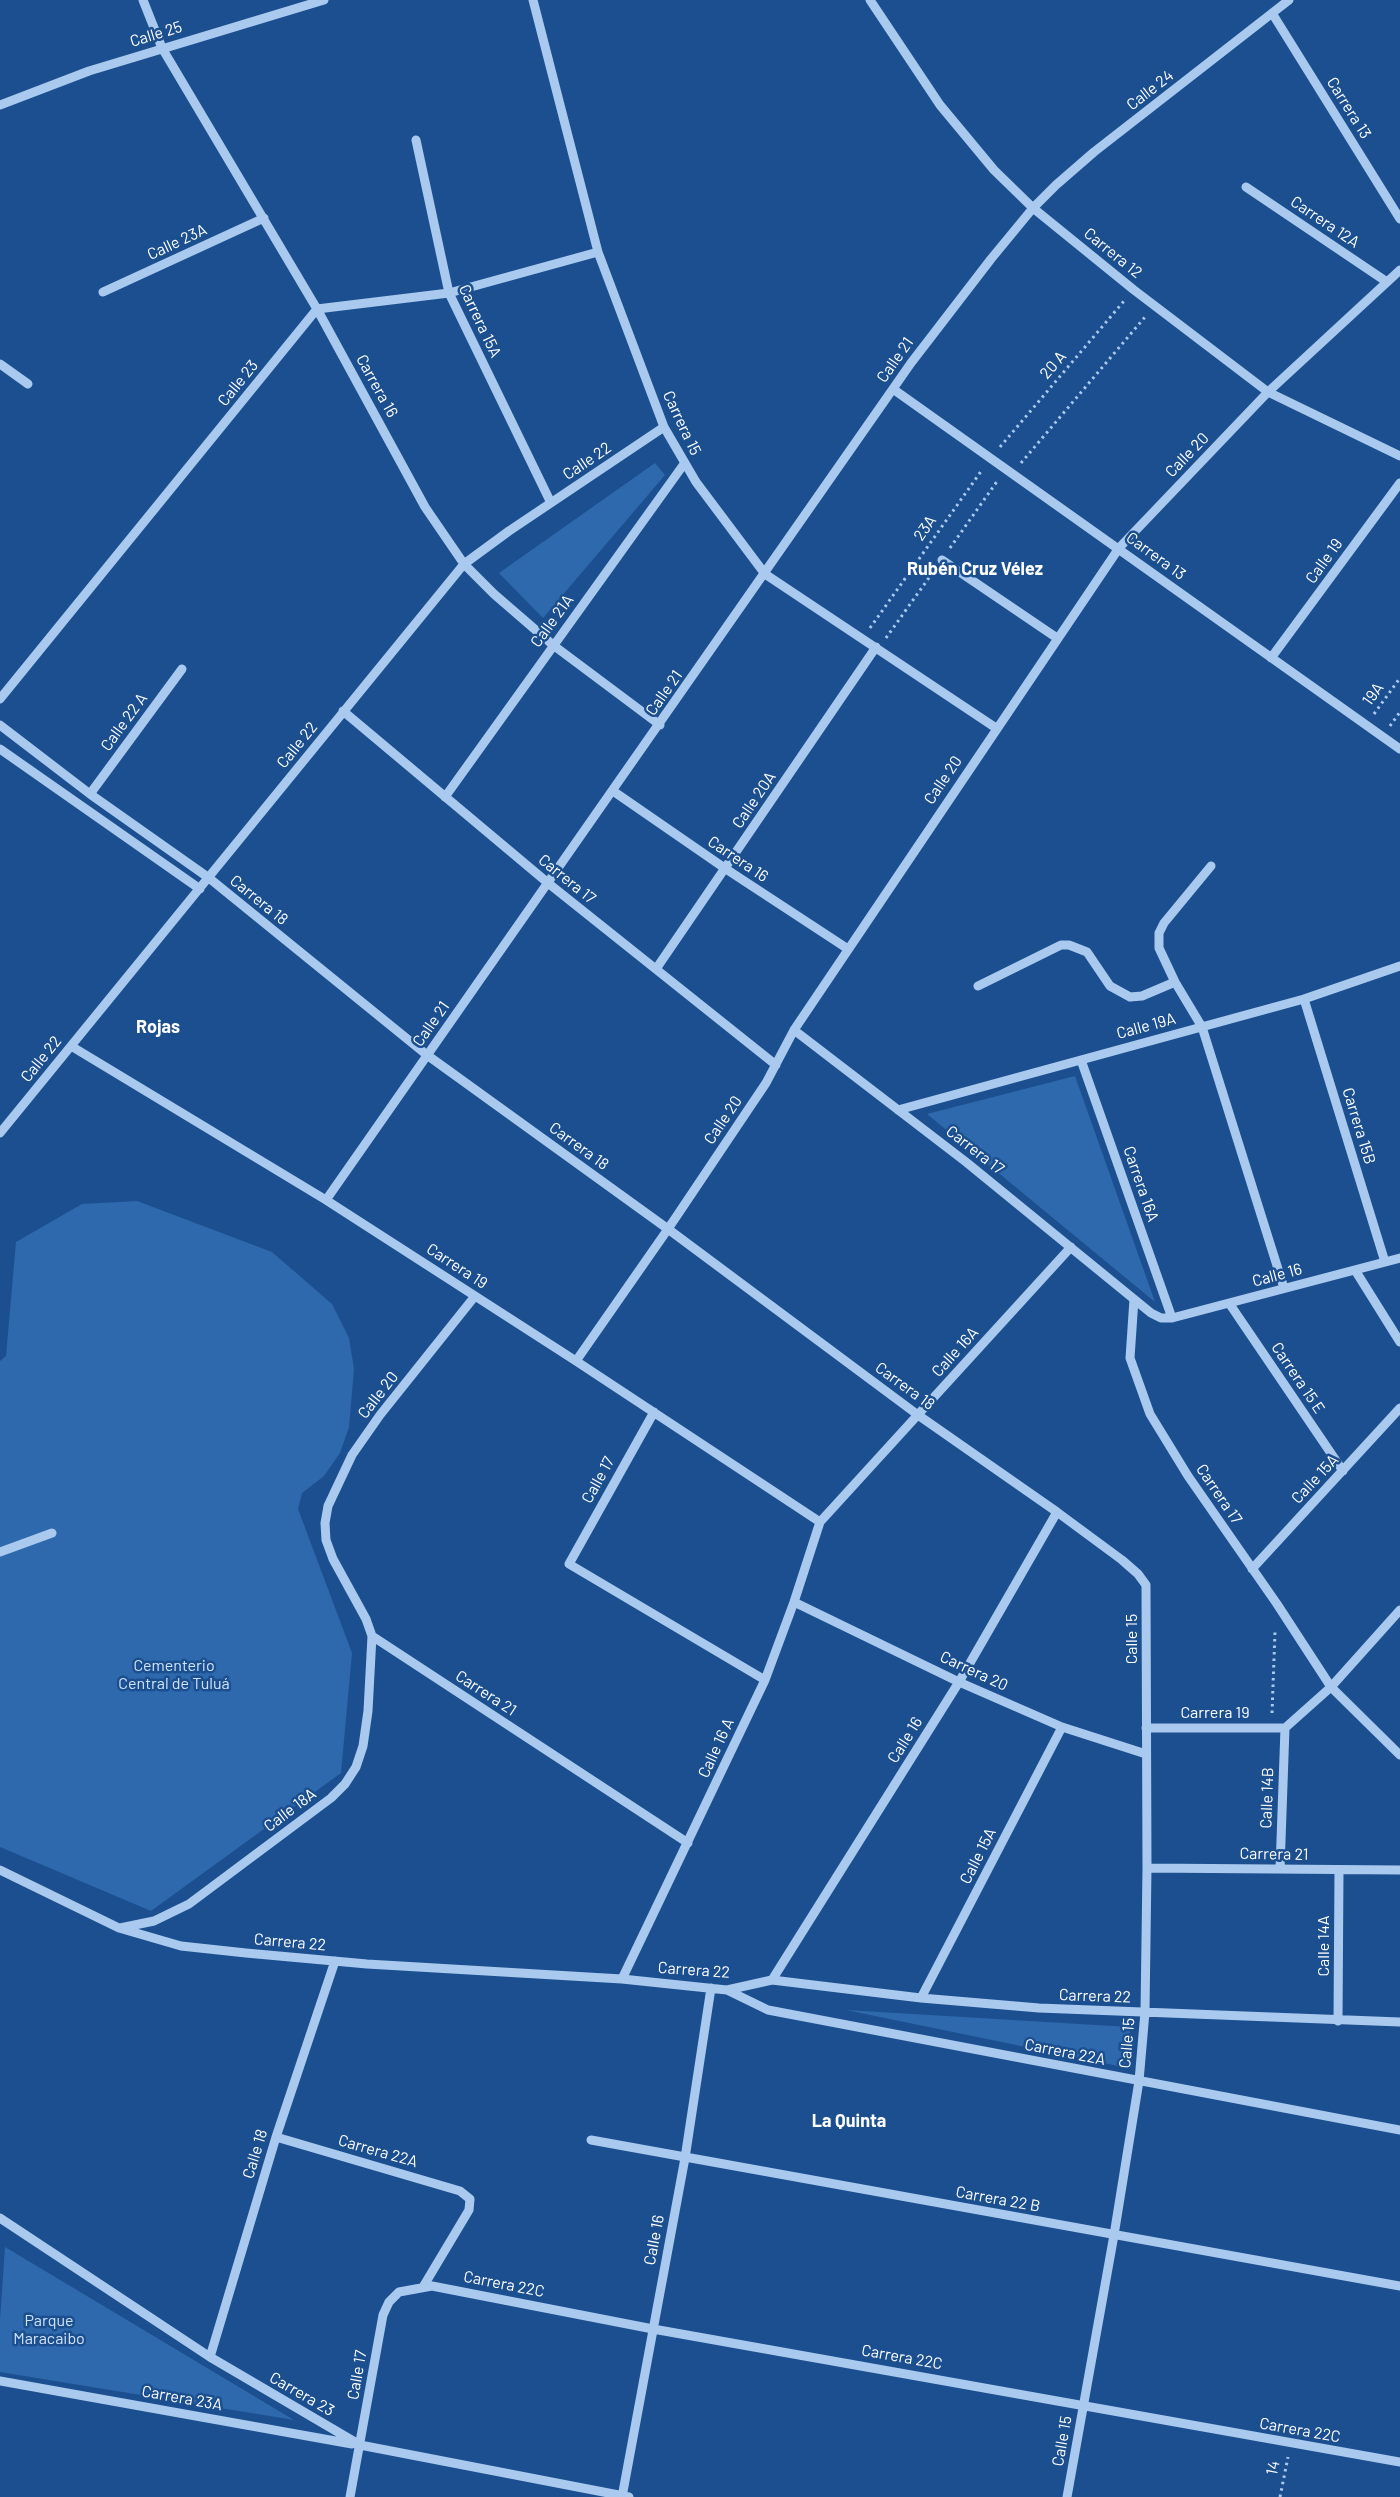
<!DOCTYPE html>
<html>
<head>
<meta charset="utf-8">
<style>
	body { margin:0 }
	canvas { display:block; background:#1b4f8f }
</style>
</head>
<body>
<canvas width="1400" height="2497"></canvas>
<script>
const ctx = document.querySelector('canvas').getContext('2d');
ctx.lineJoin = 'round';
function fill(path, color) {
  ctx.fillStyle = color;
  ctx.fill(path, 'evenodd');
}
function poly(rows) {
  const path = new Path2D();
  for (const r of rows) {
    path.moveTo(r[0], r[1]);
    for (let i = 2; i < r.length; i += 2) path.lineTo(r[i], r[i + 1]);
  }
  return path;
}
function trace(path, color, width, dash) {
  ctx.strokeStyle = color;
  ctx.lineWidth = width;
  ctx.lineCap = dash ? 'butt' : 'round';
  ctx.setLineDash(dash || []);
  ctx.stroke(path);
}
function drawText(font, color, halo, rows, align = 'center') {
  ctx.font = font + ' Barlow,sans-serif';
  ctx.lineWidth = 5;
  ctx.setLineDash([]);
  ctx.textBaseline = 'middle';
  ctx.strokeStyle = halo;
  ctx.fillStyle = color;
  for (const [text, x, y, turn = 0] of rows) {
    ctx.save();
    ctx.translate(x, y);
    ctx.rotate((+turn || 0) * Math.PI / 180);
    ctx.textAlign = isNaN(turn) ? turn : align;
    if (halo) ctx.strokeText(text, 0, 0);
    ctx.fillText(text, 0, 0);
    ctx.restore();
  }
}
const green = poly([
	[655,463,665,475,543,618,499,573],
	[1075,1076,1155,1302,927,1114],
	[137,1201,272,1252,332,1304,349,1338,354,1369,349,1427,340,1453,324,1476,302,1493,298,1509,352,1653,341,1773,151,1911,0,1847,0,1361,6,1356,16,1242,82,1204],
	[846,2010,1130,2027,1128,2068],
	[5,2247,294,2420,0,2372,0,2320]
]);
const path = poly([
	[1000,447,1124,301],
	[1021,463,1145,317],
	[950,548,998,480],
	[870,628,982,470],
	[886,638,933,572],
	[1374,714,1400,678],
	[1390,726,1400,712],
	[1272,1713,1275,1632],
	[1280,2497,1288,2457]
]);
const minor = poly([
	[143,0,162,48,317,309,425,507,464,564,494,594,553,645,660,725],
	[533,0,598,252,664,427,696,482,765,574,996,728],
	[870,0,940,105,994,170,1033,208,1134,290,1268,392,1400,456],
	[1272,13,1400,219],
	[0,105,89,71,324,0],
	[416,140,449,293,551,503],
	[1246,187,1387,282],
	[103,292,264,218],
	[0,364,28,384],
	[893,389,1400,749],
	[942,560,1057,638],
	[1271,658,1400,483],
	[0,699,317,309,449,293,598,252],
	[343,711,548,883,776,1065],
	[0,725,90,794,209,878,427,1055,668,1229,918,1415,1057,1512,1122,1560,1138,1574,1146,1585,1147,1868,1145,2012,1139,2081,1114,2235,1067,2497],
	[0,749,200,889],
	[613,791,726,869,848,949],
	[90,794,182,669],
	[445,797,684,464],
	[1211,866,1164,923,1159,933,1159,948,1175,982,1202,1027,1284,1288],
	[656,969,876,647],
	[978,986,1061,945,1069,945,1087,952,1110,986,1130,997,1142,996,1175,982],
	[1304,999,1385,1262],
	[794,1030,966,1162,1151,1313,1161,1318,1172,1318,1400,1258],
	[71,1046,326,1200,576,1361,820,1522],
	[1081,1060,1172,1318],
	[898,1110,1304,999,1400,966],
	[0,1133,464,564,509,531,664,427],
	[326,1200,911,363,991,259,1033,208,1056,185,1094,152,1289,0],
	[1355,1270,1400,1342],
	[1134,1299,1130,1358,1150,1414,1188,1476,1277,1604,1331,1687,1400,1755],
	[1229,1303,1343,1471],
	[576,1361,668,1229,766,1083,794,1030,1119,548,1268,392,1400,270],
	[654,1412,569,1564,765,1680],
	[0,1552,52,1533],
	[1252,1569,1400,1408],
	[794,1602,959,1682,1062,1727,1146,1754],
	[372,1636,688,1843],
	[1146,1728,1285,1728],
	[1285,1728,1331,1687,1400,1610],
	[1147,1868,1400,1870],
	[1280,1869,1285,1728],
	[0,1870,119,1928,181,1946,246,1953,367,1964,622,1979,727,1990,772,1980,921,1998,1039,2008,1400,2022],
	[120,1928,154,1921,189,1904,331,1798,345,1784,356,1767,363,1746,368,1711,372,1636,366,1619,333,1559,326,1540,325,1523,328,1506,352,1455,380,1415,475,1296],
	[622,1979,765,1680,794,1602,820,1522,1071,1247],
	[772,1980,959,1682,1057,1512],
	[727,1990,768,2010,1400,2130],
	[921,1998,1062,1727],
	[1338,2021,1339,1871],
	[276,2137,460,2191,470,2199,469,2210,423,2287],
	[591,2140,1400,2286],
	[0,2218,210,2357,360,2445,629,2497],
	[210,2357,276,2137,335,1961],
	[0,2381,352,2444],
	[350,2497,383,2315,389,2302,399,2292,432,2286,653,2329,1400,2462],
	[622,2497,685,2158,711,1988]
]);
const streetNames = [
	["Calle 25",156,34,-17],
	["Calle 24",1150,90,-38],
	["Carrera 13",1349,108,58],
	["Carrera 12A",1325,222,34],
	["Calle 23A",177,242,-25],
	["Carrera 12",1113,253,39],
	["Carrera 15A",480,321,65],
	["Calle 21",895,360,-55],
	["20 A",1053,365,-49],
	["Calle 23",238,383,-51],
	["Carrera 16",377,386,61],
	["Carrera 15",682,423,65],
	["Calle 20",1187,455,-46],
	["Calle 22",587,461,-34],
	["23A",925,528,-55],
	["Carrera 13",1156,556,36],
	["Calle 19",1324,561,-54],
	["Calle 21A",552,621,-54],
	["Calle 21",664,693,-55],
	["19A",1373,694,-54],
	["Calle 22 A",124,722,-54],
	["Calle 22",297,745,-51],
	["Calle 20",943,780,-56],
	["Calle 20A",754,800,-56],
	["Carrera 16",738,859,34],
	["Carrera 17",567,879,39],
	["Carrera 18",259,900,39],
	["Calle 21",431,1024,-55],
	["Calle 19A",1146,1026,-15],
	["Calle 22",41,1059,-51],
	["Calle 20",723,1120,-56],
	["Carrera 15B",1359,1126,73],
	["Carrera 18",579,1146,36],
	["Carrera 17",975,1150,38],
	["Carrera 16A",1141,1184,71],
	["Carrera 19",457,1266,33],
	["Calle 16",1277,1275,-15],
	["Calle 16A",955,1352,-48],
	["Carrera 15 E",1298,1378,56],
	["Carrera 18",905,1386,36],
	["Calle 20",378,1395,-52],
	["Calle 15A",1315,1479,-47],
	["Calle 17",598,1480,-61],
	["Carrera 17",1219,1494,56],
	["Calle 15",1132,1639,-90],
	["Carrera 20",974,1671,25],
	["Carrera 21",486,1693,33],
	["Carrera 19",1215,1713],
	["Calle 16",905,1740,-58],
	["Calle 16 A",716,1748,-65],
	["Calle 14B",1267,1798,-88],
	["Calle 18A",290,1810,-37],
	["Carrera 21",1274,1854,1],
	["Calle 15A",978,1856,-63],
	["Carrera 22",290,1942,5],
	["Calle 14A",1324,1946,-90],
	["Carrera 22",694,1970,4],
	["Carrera 22",1095,1996,2],
	["Calle 15",1127,2043,-85],
	["Carrera 22A",1065,2052,11],
	["Carrera 22A",378,2151,16],
	["Calle 18",255,2154,-73],
	["Carrera 22 B",998,2199,10],
	["Calle 16",654,2240,-79],
	["Carrera 22C",504,2284,11],
	["Carrera 22C",902,2357,10],
	["Calle 17",357,2375,-80],
	["Carrera 23",302,2394,30],
	["Carrera 23A",182,2398,10],
	["Carrera 22C",1300,2430,10],
	["Calle 15",1062,2441,-80],
	["14",1273,2468,-79]
];
const parkNames = [
	["Cementerio",174,1666],
	["Central de Tuluá",174,1684],
	["Parque",49,2321],
	["Maracaibo",49,2339]
];
const neighbourhoodNames = [
	["Rubén Cruz Vélez",975,569],
	["Rojas",158,1027],
	["La Quinta",849,2121]
];
fill(green, '#2e69ad');
trace(path, '#a9c9ee', 3, [2.5, 4]);
trace(minor, '#a9c9ee', 9);
drawText('16px', '#fff', '#1b4f8f', streetNames);
drawText('16px', '#cfe3fa', '#1b4f8f', parkNames);
drawText('bold 18px', '#fff', '#1b4f8f', neighbourhoodNames);
</script>
</body>
</html>
